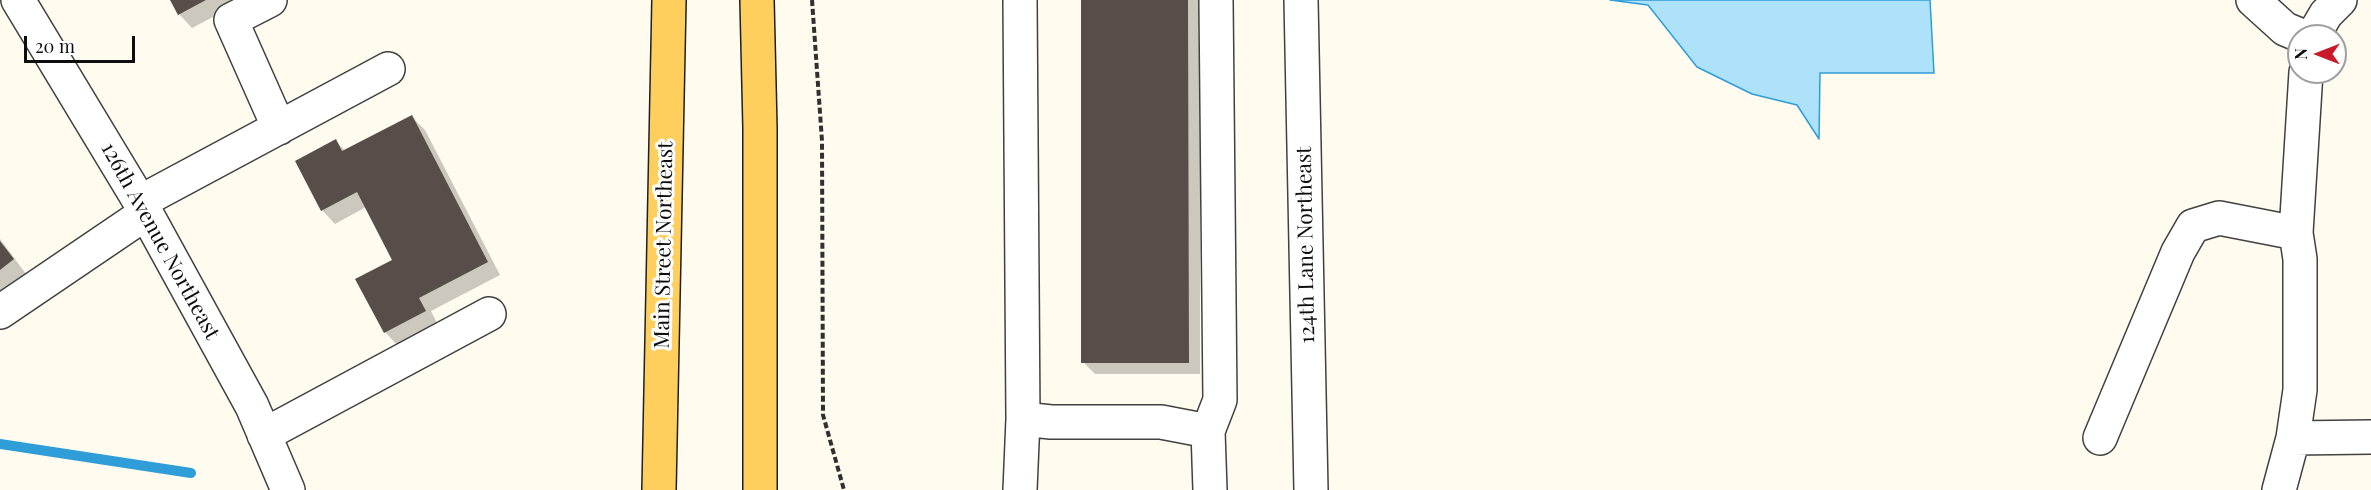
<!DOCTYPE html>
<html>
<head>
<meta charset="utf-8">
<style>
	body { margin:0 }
	#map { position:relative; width:2371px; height:490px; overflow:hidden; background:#fffbee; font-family:"Playfair Display",serif }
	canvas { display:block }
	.north { position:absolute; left:2287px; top:24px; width:60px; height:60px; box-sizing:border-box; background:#fff; border:2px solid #9f9f9f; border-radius:50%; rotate:270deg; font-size:16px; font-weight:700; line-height:24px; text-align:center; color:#0e0e0e }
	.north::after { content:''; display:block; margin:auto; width:21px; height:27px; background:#c91a2c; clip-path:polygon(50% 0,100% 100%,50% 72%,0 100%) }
	.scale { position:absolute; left:24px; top:36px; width:111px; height:27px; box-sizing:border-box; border:3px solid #0e0e0e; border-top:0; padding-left:8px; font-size:18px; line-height:21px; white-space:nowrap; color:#0e0e0e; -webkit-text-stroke:4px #fff; paint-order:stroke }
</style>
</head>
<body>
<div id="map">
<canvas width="2371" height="490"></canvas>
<div class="north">N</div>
<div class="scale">20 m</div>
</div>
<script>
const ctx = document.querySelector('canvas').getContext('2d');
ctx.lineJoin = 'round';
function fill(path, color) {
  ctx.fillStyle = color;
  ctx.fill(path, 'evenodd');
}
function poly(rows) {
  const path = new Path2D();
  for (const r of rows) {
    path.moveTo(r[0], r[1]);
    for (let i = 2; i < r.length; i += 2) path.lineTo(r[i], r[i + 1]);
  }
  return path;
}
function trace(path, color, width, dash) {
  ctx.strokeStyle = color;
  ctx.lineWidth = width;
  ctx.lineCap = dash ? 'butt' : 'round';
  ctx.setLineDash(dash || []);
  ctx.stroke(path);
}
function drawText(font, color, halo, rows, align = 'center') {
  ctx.font = font + ' "Playfair Display",serif';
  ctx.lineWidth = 6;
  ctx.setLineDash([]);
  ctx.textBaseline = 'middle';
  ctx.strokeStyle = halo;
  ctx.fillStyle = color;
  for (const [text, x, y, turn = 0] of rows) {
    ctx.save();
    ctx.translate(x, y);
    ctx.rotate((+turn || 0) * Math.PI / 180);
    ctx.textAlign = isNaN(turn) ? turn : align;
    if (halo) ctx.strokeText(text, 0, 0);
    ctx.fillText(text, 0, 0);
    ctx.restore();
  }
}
const water = poly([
	[1610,0,1930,0,1934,73,1820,73,1819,139,1797,105,1752,94,1697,67,1648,5,1610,0]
]);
const shadow = poly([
	[172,0,229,0,232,7,192,28,179,14],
	[1083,0,1200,0,1200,374,1095,374,1083,362],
	[412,117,425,130,500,275,431,311,438,325,398,346,385,332,394,261,366,207,335,224,322,210,336,141,345,151],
	[0,239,26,274,0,294]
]);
const stream = poly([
	[0,444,191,473]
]);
const building = poly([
	[170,0,206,0,178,15],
	[1081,0,1188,0,1189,363,1081,363],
	[412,115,488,262,419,298,426,311,384,333,355,279,392,260,357,192,321,211,295,161,336,139,342,151],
	[0,241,14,259,0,270]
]);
const path = poly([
	[812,0,822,141,823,415,844,490]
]);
const minor = poly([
	[18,0,140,202,252,406,288,490],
	[270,0,231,20,279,128],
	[1020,0,1023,419,1020,490],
	[1301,0,1311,490],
	[2253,0,2285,29,2302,36],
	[2313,36,2326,14,2340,0],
	[140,202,388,69],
	[0,312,146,213],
	[1023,419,1051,422,1161,422,1208,431],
	[264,435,489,314],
	[2100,438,2178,252,2193,226,2219,218,2296,233],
	[2293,438,2371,437],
	[1210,490,1208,431,1220,400,1216,0],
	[2279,490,2293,438,2300,390,2300,259,2296,233,2306,72]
]);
const major = poly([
	[757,0,760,128,760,490],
	[659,490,669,0]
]);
const streetNames = [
	["126th Avenue Northeast",160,241,61],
	["Main Street Northeast",664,245,-89],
	["124th Lane Northeast",1306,245,-91]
];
fill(water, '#aee2fb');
trace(water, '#2f9dd8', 1.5);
fill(shadow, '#0003');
trace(stream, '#2f9dd8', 10);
fill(building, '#574e49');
trace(minor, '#414141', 36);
trace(major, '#1f1f1f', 36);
trace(path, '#303030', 4, [6, 3]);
trace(minor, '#fff', 33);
trace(major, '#ffcf5e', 33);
drawText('21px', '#0e0e0e', '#fff', streetNames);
</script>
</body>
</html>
